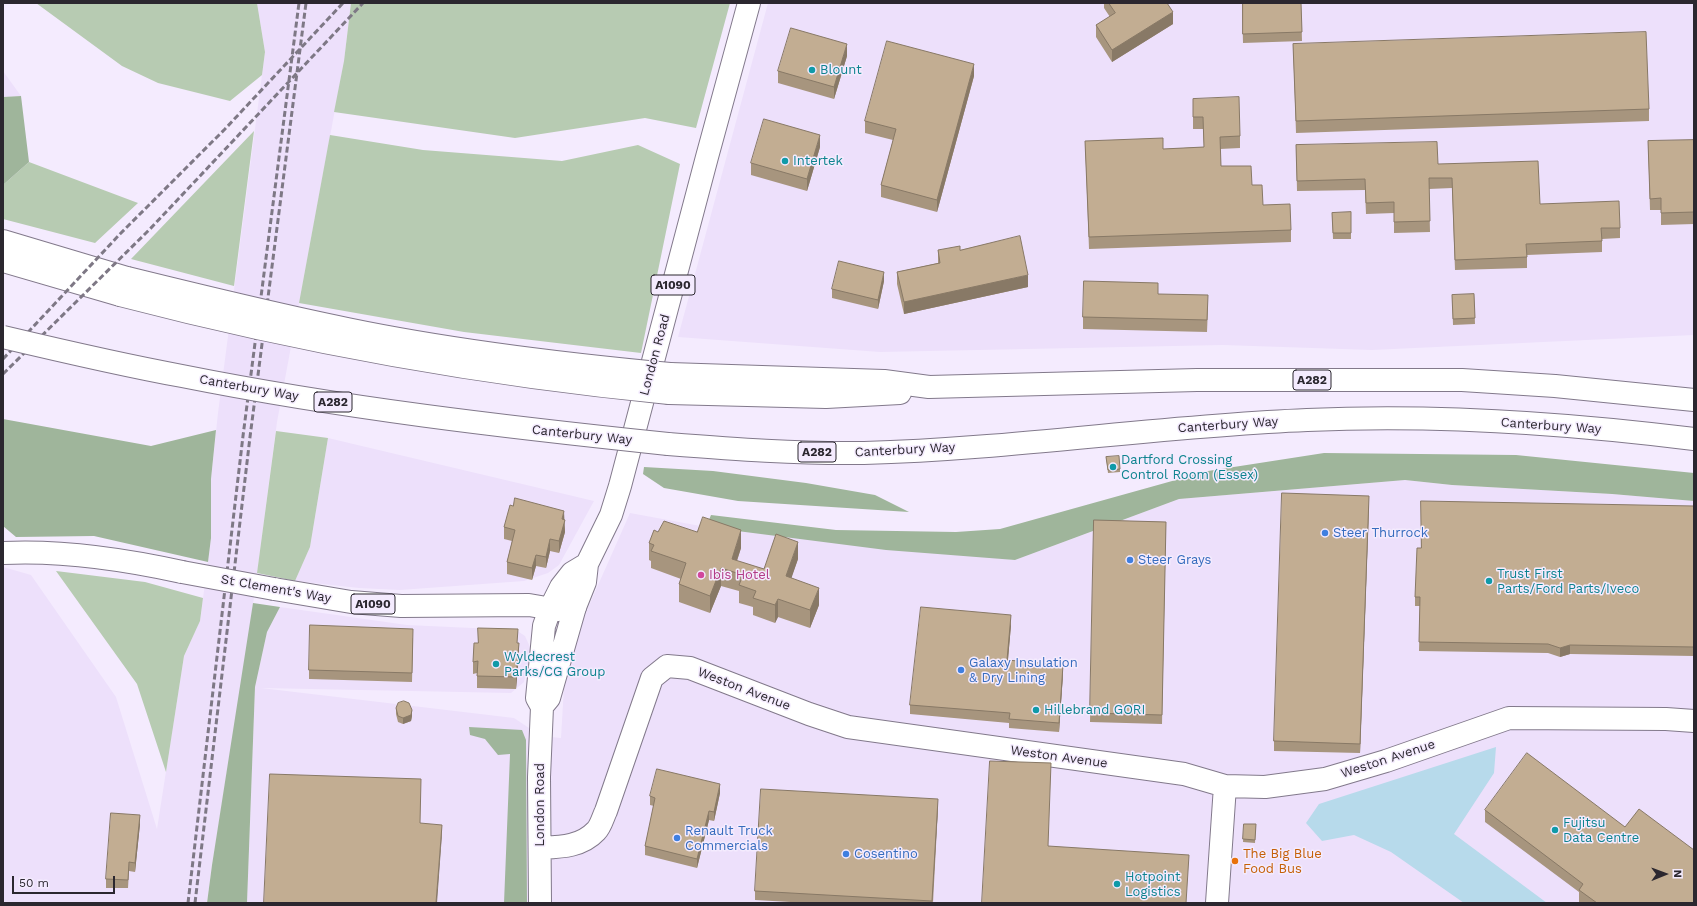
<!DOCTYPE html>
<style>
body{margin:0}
#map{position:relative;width:1697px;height:906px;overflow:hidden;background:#f4ebfe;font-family:"Work Sans",sans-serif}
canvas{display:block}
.frame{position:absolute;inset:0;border:4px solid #2b272f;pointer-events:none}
.north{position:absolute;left:1645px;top:854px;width:40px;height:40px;-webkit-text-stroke:3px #f4ebfe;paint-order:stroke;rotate:89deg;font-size:11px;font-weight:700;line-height:16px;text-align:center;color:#2b272f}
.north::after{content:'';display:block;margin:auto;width:14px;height:18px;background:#2b272f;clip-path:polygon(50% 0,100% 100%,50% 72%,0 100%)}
.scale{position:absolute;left:12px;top:876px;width:103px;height:18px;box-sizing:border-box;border:2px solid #2b272f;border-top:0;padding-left:5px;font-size:12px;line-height:14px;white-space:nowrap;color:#2b272f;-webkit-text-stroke:3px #f4ebfe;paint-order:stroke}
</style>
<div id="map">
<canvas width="1697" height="906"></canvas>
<div class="frame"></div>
<div class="north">N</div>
<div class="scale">50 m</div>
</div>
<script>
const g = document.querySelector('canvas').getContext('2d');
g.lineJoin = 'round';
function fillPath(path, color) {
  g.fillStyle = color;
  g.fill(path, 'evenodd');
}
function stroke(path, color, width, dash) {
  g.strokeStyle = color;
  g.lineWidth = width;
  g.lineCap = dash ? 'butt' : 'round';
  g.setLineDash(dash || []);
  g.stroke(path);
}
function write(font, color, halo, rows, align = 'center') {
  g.font = font + ' "Work Sans",sans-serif';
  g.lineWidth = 3;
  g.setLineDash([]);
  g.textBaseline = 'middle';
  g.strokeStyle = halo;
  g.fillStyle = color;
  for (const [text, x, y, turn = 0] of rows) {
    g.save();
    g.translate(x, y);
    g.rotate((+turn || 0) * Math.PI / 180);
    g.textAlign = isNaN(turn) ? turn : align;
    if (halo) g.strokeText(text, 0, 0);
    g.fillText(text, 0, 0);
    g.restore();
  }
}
fillPath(new Path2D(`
 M257,3H351L344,61L277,422L248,642L212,865L207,903H3V567L31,575L116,697L157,829L184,656L200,621L211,538V479L218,413L265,52Z
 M768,3H1694V335L1372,350L1223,345L880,352L678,337Z
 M3,71L21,96L3,97Z
 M328,438L594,501L559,565L548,573L524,581L400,590L359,588L295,581L310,547Z
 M1405,480L1452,485L1612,494L1694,501V903H247L255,687L267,632L280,607L407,625L516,630L525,636L530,647L529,660L524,682L511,693L261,688L514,718L541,736L561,738L564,687L583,619L630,513L706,527L1015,560L1179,499Z`), '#ede0fb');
fillPath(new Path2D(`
 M36,3H257L265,52L262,75L230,101L158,83L122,66Z
 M351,3H730L696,128L645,118L515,138L334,112L344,61Z
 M254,131L234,286L131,259Z
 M330,135L423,150L562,161L638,145L680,164L641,353L464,332L299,303Z
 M29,162L138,203L95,243L3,219V185Z
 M276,431L328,438L310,547L295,581L257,573Z
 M56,571L145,582L203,598L200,621L184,656L166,772L137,684Z`), '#b7cbb2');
fillPath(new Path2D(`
 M21,96L29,162L3,185V97Z
 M3,419L151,446L216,430L211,479V538L208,562L94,536L16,537L3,526Z
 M1324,453L1516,455L1694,473V501L1612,494L1452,485L1405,480L1179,499L1015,560L886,550L706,527L711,515L836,530L956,532L1000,529L1208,471Z
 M644,467L713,471L806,483L875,495L909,512L738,501L664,488L643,474Z
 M253,603L280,607L267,632L255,687L247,903H207L212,865Z
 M469,727L522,730L526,740L527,903H504L510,754L498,755L485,739L470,735Z`), '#9fb59b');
fillPath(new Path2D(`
 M1496,747L1494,773L1454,834L1547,903H1464L1391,852L1354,835L1322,841L1306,823L1319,804Z`), '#b7daeb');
const secondary = new Path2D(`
 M544,704L549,698L575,607
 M540,848C560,847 581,847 596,831C601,826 603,817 606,811L652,678L667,666L690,668L809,714L848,727L1184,774L1225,786L1265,787L1325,779L1386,761L1509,718L1666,719L1694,721
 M540,903L539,777L542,707L537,698L544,626L550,609
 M1217,903L1225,786`);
const primary = new Path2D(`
 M3,553C63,550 123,559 182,572
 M274,589L351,602L401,606L529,605L558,610L575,607L585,582L587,564L611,515L620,486L707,157L749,3
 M550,609L561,587L572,573L587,564`);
const highway = new Path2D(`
 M3,241L127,278
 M3,261L120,295
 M670,374L884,381L929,387L1197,380H1462L1555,386L1694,400
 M669,393L826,397L900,393
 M668,444C733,449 798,454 864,453C1012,449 1159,426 1307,420C1436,414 1566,423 1694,439`);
stroke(secondary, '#82798b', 24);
stroke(primary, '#82798b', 24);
stroke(highway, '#82798b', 24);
stroke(secondary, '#fff', 22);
stroke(primary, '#fff', 22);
stroke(highway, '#fff', 22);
stroke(new Path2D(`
 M3,359L120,234L225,129L343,3
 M3,374L150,229L363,3
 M188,903L243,436L299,3
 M195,903L250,437L306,3`), '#7e7885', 3, [6, 3]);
const primaryBridge = new Path2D(`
 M182,572L274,589`);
const highwayBridge = new Path2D(`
 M127,278C200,296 273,314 347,329C453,351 562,364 670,374
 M120,295C300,342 483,375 669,393
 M3,337C62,351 122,365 182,376C342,408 505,427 668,444`);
stroke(primaryBridge, '#82798b', 24, []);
stroke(highwayBridge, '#82798b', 24, []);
stroke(primaryBridge, '#fff', 22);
stroke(highwayBridge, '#fff', 22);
fillPath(new Path2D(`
 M1104,3H1167L1173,24L1112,62L1096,37V25L1110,17L1104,8Z
 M1242,3H1301L1302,41L1243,43Z
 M1293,44L1649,109V121L1296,133Z
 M847,56L834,99L778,83V71Z
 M974,76L937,212L881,197V185L893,140L865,133V121Z
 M1193,99L1240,136V148L1220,149L1221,166L1252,185L1263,205L1291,230V242L1089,249L1085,141L1163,149L1204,147L1203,129H1193Z
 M1694,140V224L1661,225V210H1650L1648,141Z
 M1296,145L1438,164L1540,204L1620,228V238L1602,239V252L1527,255V268L1455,270L1452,188L1429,189L1430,232L1394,233V213L1366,214L1365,190L1297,191Z
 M820,147L807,191L751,175V163Z
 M1351,212V239H1333L1332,213Z
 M938,250H960L1028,287L904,314L897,284V272L938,263Z
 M884,281L878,309L832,298V289Z
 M1158,294L1208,307L1207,332L1083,329V317Z
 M1474,294L1475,324L1453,325L1452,295Z
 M1106,457L1120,469V472L1108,473Z
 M1369,505L1360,753L1274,751V741Z
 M1694,506V656L1570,654L1560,657L1548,653L1419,651L1420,606H1415V597L1421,548Z
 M564,520L565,532L559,553L550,551L546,568L536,566L532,580L507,574V562L512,541L504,539V527Z
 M1094,520L1166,522L1162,724L1090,722Z
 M658,532L741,548L737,561L764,569L798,559L791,578L819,605L810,628L778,617L775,623L753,615V607L739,603V591L721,586L710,613L679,602V584L681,579L651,568V561L649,560V543Z
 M1011,625L1008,660L1063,674L1059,732L1009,728V723L910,714V705Z
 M413,638L412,682L309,679V670Z
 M518,643L519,655L516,689L477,688V673L473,674V662Z
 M396,708L412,716L411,721L403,724L398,722L396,714Z
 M720,793L714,821L709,820L697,868L645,855V846L654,806L650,805V796Z
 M938,808L933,903H808L755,900V891Z
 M1485,810L1625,827L1694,903H1581L1579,902V892L1485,822Z
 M140,824L135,872L129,871L128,888H106V879Z
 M1244,824H1256L1255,843L1243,842Z`), '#a7957e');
fillPath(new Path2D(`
 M1173,12V24L1112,62V50Z
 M847,44V56L834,99V87Z
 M974,64V76L937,212V200Z
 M820,135V147L807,191V179Z
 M884,272V281L878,309V300Z
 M1028,275V287L904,314V302Z
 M1369,496V505L1360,753V744Z
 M564,511L565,532L559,553V541L562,519Z
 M741,530V548L733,572L732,559Z
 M550,539V551L546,568V557Z
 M798,542V559L786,594V576Z
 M536,555V566L532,580V568Z
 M721,568V586L710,613V596Z
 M819,588V605L810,628V610Z
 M778,599V617L775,623V605Z
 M1011,615V625L1007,670V660Z
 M519,643V655L516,689V677Z
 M1570,645V654L1560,657V648Z
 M1063,665V674L1059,732V723Z
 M412,710V716L411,721L403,724V718Z
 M720,784V793L714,821V812Z
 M938,799V808L932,903Z
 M709,811V820L697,868V859Z
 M140,815V824L135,872V863Z
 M442,825V834L437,903H436Z`), '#887966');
const building = new Path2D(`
 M1109,3H1167L1173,12L1112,50L1096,25L1115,13Z
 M1243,3H1301L1302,32L1243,34Z
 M791,28L847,44L834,87L778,71Z
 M1646,32L1649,109L1296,121L1293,44Z
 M887,41L974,64L937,200L881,185L896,129L865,121Z
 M1239,97L1240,136L1220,137L1221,166H1251L1252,185H1262L1263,205L1290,204L1291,230L1089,237L1085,141L1163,138V149L1204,147L1203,117H1193V99Z
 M764,119L820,135L807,179L751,163Z
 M1694,140V212L1661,213V198L1650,199L1648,141Z
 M1437,142L1438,164L1538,161L1540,204L1619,201L1620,228H1601L1602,241L1526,244L1527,257L1455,260L1452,178H1429L1430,221L1394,222V202L1366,203L1365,179L1297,181L1296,145Z
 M1351,212V233H1333L1332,213Z
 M1020,236L1028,275L904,302L897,272L940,263L938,250L960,246V250Z
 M839,261L884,272L878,300L832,289Z
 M1084,281L1158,283V294L1208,295L1207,320L1083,317Z
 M1474,294L1475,318L1453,319L1452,295Z
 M1119,456L1120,469L1108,470L1106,457Z
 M1282,493L1369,496L1360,744L1274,741Z
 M515,498L564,511L562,519L565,520L559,541L550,539L546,557L536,555L532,568L507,562L515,530L504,527L510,505L513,506Z
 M1421,501L1694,506V647L1570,645L1560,648L1548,644L1419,642L1420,597H1415L1417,548H1421Z
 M703,517L741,530L732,559L764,569L776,534L798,542L786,576L819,588L810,610L778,599L775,605L753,598L756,591L739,585L743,575L721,568L710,596L679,584L686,563L651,551L654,545L649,543L654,530L658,532L664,521L697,532Z
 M1094,520L1166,522L1162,715L1090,713Z
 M921,607L1011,615L1007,660L1063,665L1059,723L1009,719L1010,713L910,705Z
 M310,625L413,629L412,673L309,670Z
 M478,628L518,629L517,643H519L516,677L477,676L478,661L473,662L474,643H478Z
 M404,701L409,703L412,710L411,715L403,718L398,716L396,708L398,703Z
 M1527,753L1625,827L1639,809L1694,850V903H1597L1579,890L1583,884L1485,810Z
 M990,761L1051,763L1048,846L1189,855L1186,903H982Z
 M657,769L720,784L714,812L709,811L697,859L645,846L655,798L650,796Z
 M270,774L421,779L420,823L442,825L436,903H264Z
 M761,789L938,799L932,901L755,891Z
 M111,813L140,815L135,863L129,862L128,880L106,879Z
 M1244,824H1256L1255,840L1243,839Z`);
fillPath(building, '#c2ad92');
stroke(building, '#887966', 1);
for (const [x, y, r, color] of [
 [812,70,4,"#0f9aa8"],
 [785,161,4,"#0f9aa8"],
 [1113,467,4,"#0f9aa8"],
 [1325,533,4,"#3f7fe0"],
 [1130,560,4,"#3f7fe0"],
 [701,575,4,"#d1479c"],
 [1489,581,4,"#0f9aa8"],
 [496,664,4,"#0f9aa8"],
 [961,670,4,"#3f7fe0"],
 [1036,710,4,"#0f9aa8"],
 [1555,830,4,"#0f9aa8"],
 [677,838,4,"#3f7fe0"],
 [846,854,4,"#3f7fe0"],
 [1235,861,4,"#e8710a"],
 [1117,884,4,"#0f9aa8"]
]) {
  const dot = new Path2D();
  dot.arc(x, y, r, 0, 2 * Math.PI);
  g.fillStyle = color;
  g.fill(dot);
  stroke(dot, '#f4ebfe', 1.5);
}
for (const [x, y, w] of [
 [673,285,44],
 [1312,380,38],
 [333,402,38],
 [817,452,38],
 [373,604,44]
]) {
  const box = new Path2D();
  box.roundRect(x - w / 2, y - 10, w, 20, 3);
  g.fillStyle = '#f4ebfe';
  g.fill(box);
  stroke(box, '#2b272f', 1);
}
write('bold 12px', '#2b272f', null, [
 ["A1090",673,285],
 ["A282",1312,380],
 ["A282",333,402],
 ["A282",817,452],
 ["A1090",373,604]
]);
write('13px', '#0d838f', '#f4ebfe', [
 ["Blount",820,70],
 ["Intertek",793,161],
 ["Dartford Crossing",1121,460],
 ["Control Room (Essex)",1121,475],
 ["Trust First",1497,574],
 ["Parts/Ford Parts/Iveco",1497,589],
 ["Wyldecrest",504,657],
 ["Parks/CG Group",504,672],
 ["Hillebrand GORI",1044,710],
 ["Fujitsu",1563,823],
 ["Data Centre",1563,838],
 ["Hotpoint",1125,877],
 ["Logistics",1125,892]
], 'left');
write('13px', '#2b272f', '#f4ebfe', [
 ["London Road",655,355,-75],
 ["Canterbury Way",249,388,10],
 ["Canterbury Way",1228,425,-4],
 ["Canterbury Way",1551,426,4],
 ["Canterbury Way",582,435,6],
 ["Canterbury Way",905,450,-3],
 ["St Clement's Way",276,589,10],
 ["Weston Avenue",744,689,21],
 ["Weston Avenue",1059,757,8],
 ["Weston Avenue",1388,759,-18],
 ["London Road",540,805,-90]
]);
write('13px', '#366cbe', '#f4ebfe', [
 ["Steer Thurrock",1333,533],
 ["Steer Grays",1138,560],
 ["Galaxy Insulation",969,663],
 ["& Dry Lining",969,678],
 ["Renault Truck",685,831],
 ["Commercials",685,846],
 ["Cosentino",854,854]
], 'left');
write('13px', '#b23c85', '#f4ebfe', [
 ["Ibis Hotel",709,575]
], 'left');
write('13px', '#c56008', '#f4ebfe', [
 ["The Big Blue",1243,854],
 ["Food Bus",1243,869]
], 'left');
</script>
